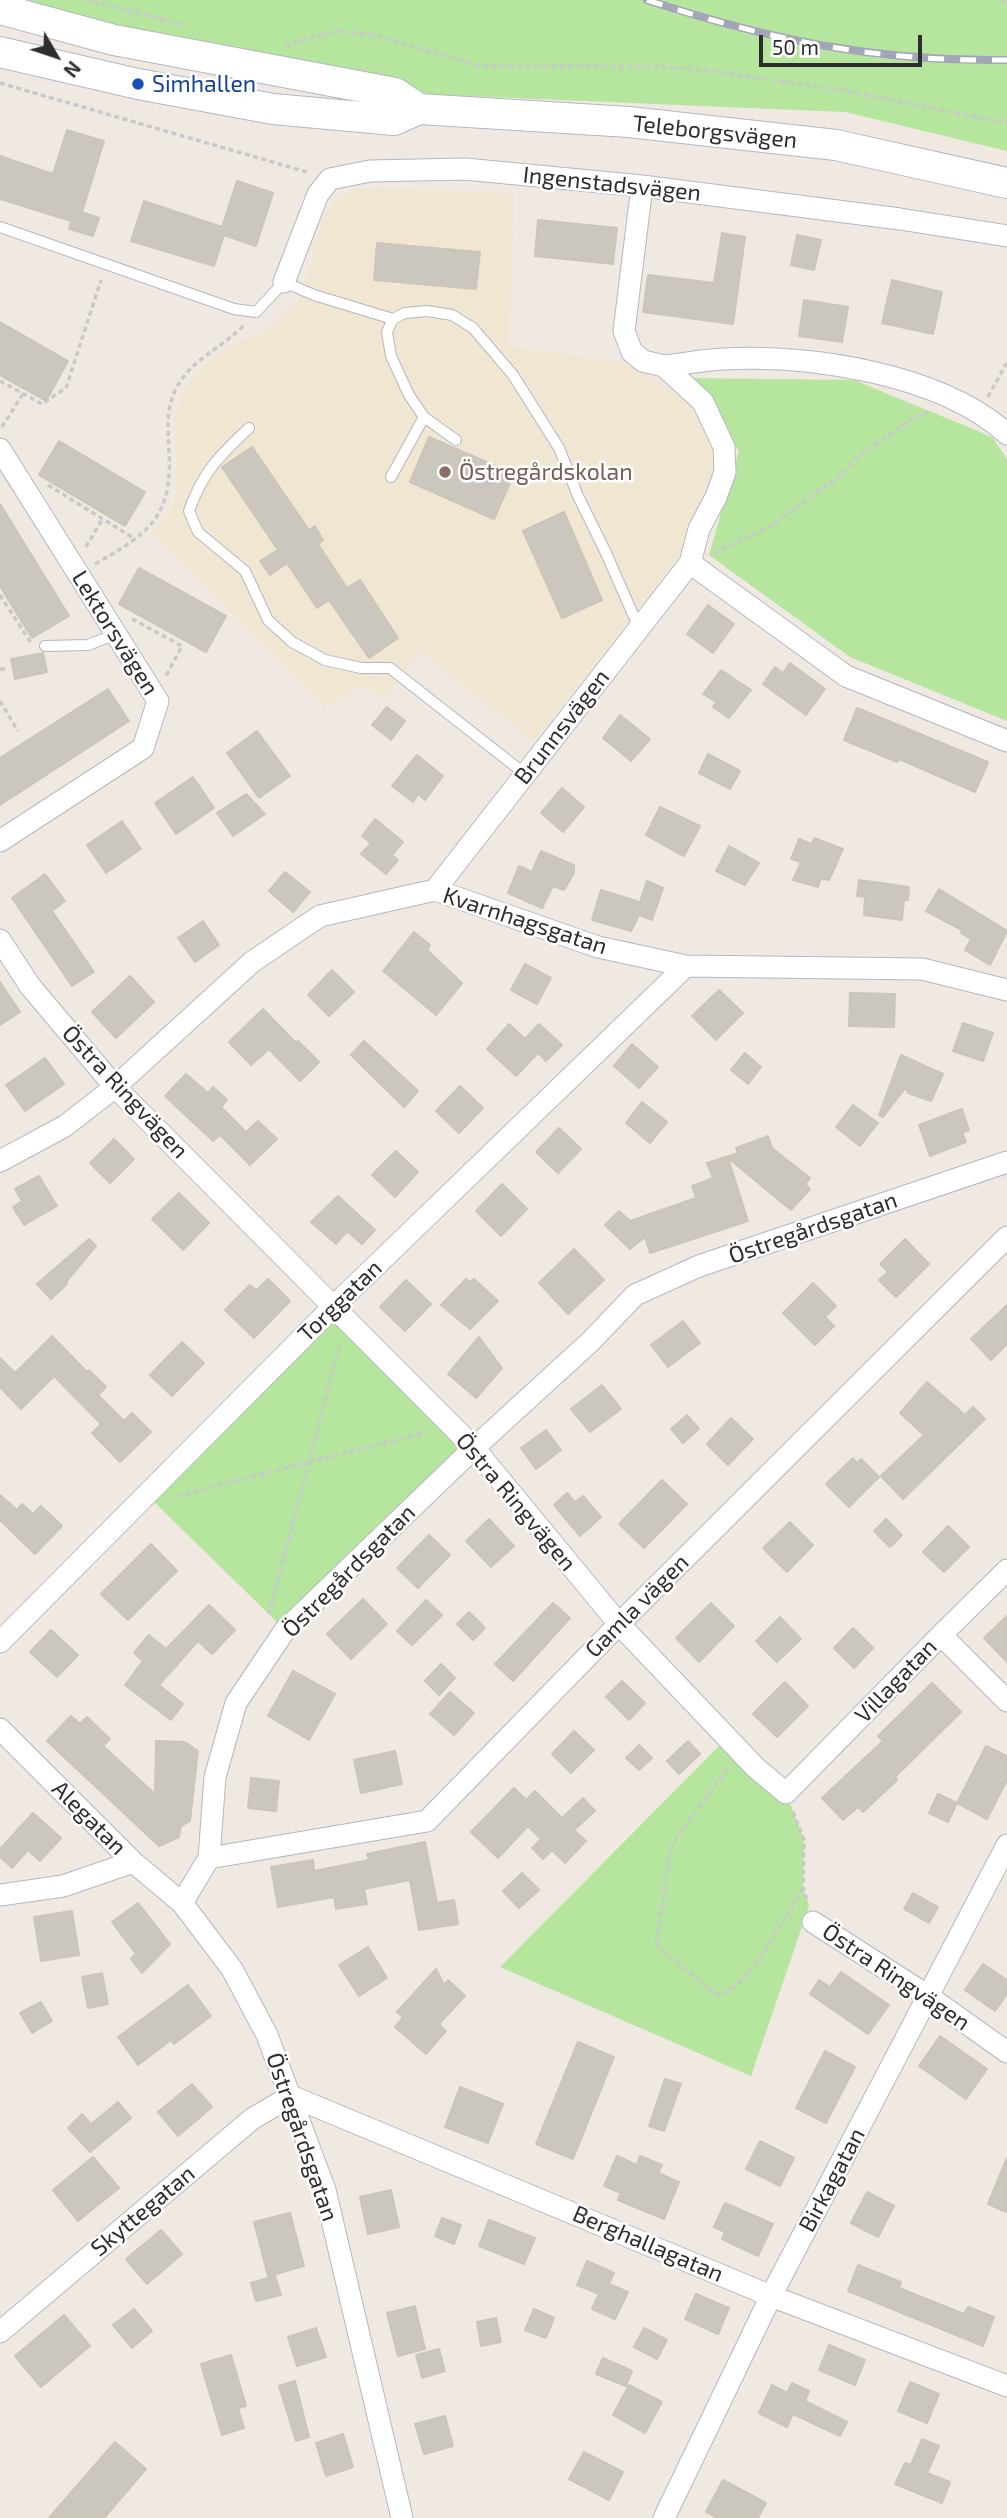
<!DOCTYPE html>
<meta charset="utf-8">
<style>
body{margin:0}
#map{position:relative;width:1007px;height:2518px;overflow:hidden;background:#efe9e1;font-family:"Exo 2",sans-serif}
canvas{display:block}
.north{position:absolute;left:21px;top:21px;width:70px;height:70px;-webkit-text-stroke:5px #fff;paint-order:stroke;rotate:129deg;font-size:19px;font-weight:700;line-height:28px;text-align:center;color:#2e2e2e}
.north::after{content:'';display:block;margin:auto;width:24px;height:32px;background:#2e2e2e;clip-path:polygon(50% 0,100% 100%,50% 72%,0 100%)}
.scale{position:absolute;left:759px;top:35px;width:163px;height:32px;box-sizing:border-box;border:4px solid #2e2e2e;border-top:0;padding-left:9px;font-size:21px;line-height:24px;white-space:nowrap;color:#2e2e2e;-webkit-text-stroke:5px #fff;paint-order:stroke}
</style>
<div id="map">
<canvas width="1007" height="2518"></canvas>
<div class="north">N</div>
<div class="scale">50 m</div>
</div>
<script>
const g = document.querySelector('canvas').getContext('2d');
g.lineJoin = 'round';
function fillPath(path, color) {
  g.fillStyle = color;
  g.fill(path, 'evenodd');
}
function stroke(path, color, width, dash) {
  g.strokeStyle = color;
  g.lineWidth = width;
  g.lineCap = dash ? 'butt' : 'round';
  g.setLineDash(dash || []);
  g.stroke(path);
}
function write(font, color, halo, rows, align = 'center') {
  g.font = font + ' "Exo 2",sans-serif';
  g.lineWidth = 5;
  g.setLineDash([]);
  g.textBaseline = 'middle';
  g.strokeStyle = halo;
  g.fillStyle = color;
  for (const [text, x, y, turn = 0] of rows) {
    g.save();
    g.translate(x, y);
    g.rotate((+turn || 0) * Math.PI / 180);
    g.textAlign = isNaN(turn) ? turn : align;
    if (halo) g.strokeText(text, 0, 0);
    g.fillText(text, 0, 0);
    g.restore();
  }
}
fillPath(new Path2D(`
 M381,188L514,194L509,347L629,363L693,406L712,447L714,484L682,552L534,741L420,651L386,697L362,686L324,707L151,533L162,522L173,504L178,486L174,416L183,391L201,368L214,357L239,341L267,331L293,306L302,294L323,218L336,200L355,189Z`), '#f0e6d1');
fillPath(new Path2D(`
 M0,0H1007V151L845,112L395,93Z
 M686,378L854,380L992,437L1007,459V721L850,657L709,555L739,451Z
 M334,1306L474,1448L285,1630L146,1494Z
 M727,1738L786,1793L804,1840L803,1888L809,1906L751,2076L500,1967Z`), '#b6e59e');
const building = new Path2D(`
 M67,130L104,141L82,212L99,218L93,236L69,229L71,221L0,199V156L53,174Z
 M237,181L273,193L256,246L224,235L214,266L131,241L144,201L222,227Z
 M538,220L617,228L613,264L535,256Z
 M722,233L745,237L733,324L643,312L648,275L714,283Z
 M797,235L821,240L814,270L791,265Z
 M377,243L480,252L476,289L374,280Z
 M892,280L942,292L933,334L882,323Z
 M804,300L848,307L842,342L799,336Z
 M0,322L68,361L46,401L0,375Z
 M429,437L514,474L494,519L410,482Z
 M59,441L145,492L125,526L39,475Z
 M252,447L309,530L315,526L323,540L318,544L347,588L360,580L398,638L369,658L329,600L317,608L287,563L270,575L260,561L278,550L222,467Z
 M0,504L69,616L32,638L0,586Z
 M564,512L602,600L562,618L523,531Z
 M139,568L226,616L206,652L119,604Z
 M708,605L734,624L713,653L687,634Z
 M43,653L47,672L15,679L11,659Z
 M790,663L825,689L806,715L763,684L775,667L783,673Z
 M721,670L751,690L729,718L713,707L716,702L703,694Z
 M108,689L129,721L0,805V758Z
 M387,707L405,721L391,740L372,725Z
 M857,708L988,762L975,792L899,759L897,762L844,740Z
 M620,715L650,739L631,761L603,738Z
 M257,731L290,776L259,798L227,753Z
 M708,754L740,771L730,789L699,773Z
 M417,755L443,776L425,800L418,794L413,802L392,786Z
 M193,777L214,808L176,834L155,803Z
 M562,788L584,807L563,832L541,813Z
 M246,794L265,814L233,836L217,813Z
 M660,807L700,826L684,856L646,835Z
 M375,819L403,842L392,855L398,860L386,874L361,854L371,843L362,836Z
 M122,821L141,849L106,873L87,845Z
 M814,838L843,849L829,880L821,879L818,887L793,880L801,862L791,859L799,839L812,844Z
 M729,846L759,863L745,885L716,871Z
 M541,851L574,865V873L564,890L553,886L542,908L508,893L519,866L532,872Z
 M285,872L310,892L293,912L269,891Z
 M45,874L65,901L52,911L94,972L72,986L12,898Z
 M859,880L909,887L908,900H904L902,920L864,915L865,897L857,896Z
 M647,881L663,888L652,920L639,915L631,931L592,920L601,890L640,902Z
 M939,889L1007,931L990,965L965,950L971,939L961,933L962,930L926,911Z
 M203,921L219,945L195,962L178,938Z
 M414,932L430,945L427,950L462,983L436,1015L383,971Z
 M525,964L551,978L537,1004L511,990Z
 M332,970L354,992L329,1016L308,995Z
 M130,976L154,1002L116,1038L92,1012Z
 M0,982L20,1012L0,1025Z
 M719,990L743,1013L716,1040L692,1016Z
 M850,993L895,994L894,1027L849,1026Z
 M263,1009L296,1043L298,1041L319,1062L300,1081L269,1049L251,1065L229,1042Z
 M963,1023L993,1033L983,1061L953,1051Z
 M509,1024L525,1039L539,1024L562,1045L546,1061L538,1053L516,1076L487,1049Z
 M364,1041L418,1091L404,1107L351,1055Z
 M632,1044L658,1067L639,1088L614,1066Z
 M745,1053L761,1067L748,1084L731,1070Z
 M901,1055L943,1074L931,1101L908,1093L906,1087L883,1117L879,1115Z
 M45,1058L64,1084L25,1111L6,1085Z
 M186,1074L208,1093L213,1087L227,1100L221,1107L246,1132L258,1121L277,1139L250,1165L220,1135L213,1141L165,1096Z
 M460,1086L483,1108L459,1133L436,1111Z
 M642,1102L667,1122L650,1143L626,1123Z
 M853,1105L878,1123L860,1146L836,1127Z
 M962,1109L969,1130L962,1133L966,1142L930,1156L919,1125Z
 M559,1128L581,1149L558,1173L536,1152Z
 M768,1136L772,1148L810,1178L805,1184L810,1189L791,1210L728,1158L748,1221L650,1253L645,1237L630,1249L605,1225L619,1211L630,1221L696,1198L692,1186L713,1178L707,1163L738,1153L736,1148Z
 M114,1139L134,1159L110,1183L90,1163Z
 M396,1151L418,1172L395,1197L372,1175Z
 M39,1176L57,1206L24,1225L13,1207L22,1201L15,1189Z
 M502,1184L527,1209L501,1236L476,1211Z
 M179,1193L209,1223L183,1250L152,1219Z
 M338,1196L375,1230L362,1244L347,1231L336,1244L311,1222Z
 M89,1239L96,1246L66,1282L67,1284L51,1299L37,1284Z
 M905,1239L929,1264L896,1297L879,1280L888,1272L880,1264Z
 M574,1249L604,1280L568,1314L539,1283Z
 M268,1279L290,1301L254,1338L225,1310L250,1285L256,1291Z
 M466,1279L470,1282L474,1279L498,1301L470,1329L441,1305Z
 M406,1280L431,1304L405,1331L380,1307Z
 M813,1283L836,1306L825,1317L834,1326L815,1345L783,1313Z
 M1007,1305V1344L991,1360L971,1339Z
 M683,1321L700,1343L668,1367L651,1345Z
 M52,1336L87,1372L89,1370L106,1387L98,1395L124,1421L132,1413L151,1432L120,1462L92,1433L101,1424L54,1376L21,1409L0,1387V1358L15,1373Z
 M479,1337L502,1368L476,1398L448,1374Z
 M182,1342L204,1363L172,1396L150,1375Z
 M927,1382L965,1415L973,1407L985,1419L903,1499L881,1476L924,1435L900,1413Z
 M602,1385L621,1409L590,1432L571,1409Z
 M687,1415L699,1429L683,1443L671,1429Z
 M731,1418L753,1439L728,1465L707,1444Z
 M546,1430L561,1450L536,1469L521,1448Z
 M853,1458L857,1463L861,1459L879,1477L849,1507L826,1484Z
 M662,1480L687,1504L644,1548L619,1524Z
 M567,1493L575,1502L583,1496L601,1517L580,1536L554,1505Z
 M0,1495L17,1510L22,1504L33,1514L41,1506L62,1526L35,1554L0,1520Z
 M489,1519L514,1546L491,1567L466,1541Z
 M886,1519L902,1535L890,1547L874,1531Z
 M790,1522L813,1545L787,1572L763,1548Z
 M948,1526L969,1547L944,1572L923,1552Z
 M429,1535L450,1555L418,1588L397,1568Z
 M151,1544L177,1571L128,1620L101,1594Z
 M363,1599L387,1624L351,1659L327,1634Z
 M426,1600L442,1615L412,1645L397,1631Z
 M553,1603L570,1618L513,1681L495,1664Z
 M711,1603L734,1626L699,1662L676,1638Z
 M209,1605L235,1630L212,1654L198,1641L159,1685L183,1704L171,1720L125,1685L143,1661L134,1653L149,1635L166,1649Z
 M469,1612L485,1628L473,1640L457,1624Z
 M1007,1616V1662L984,1638Z
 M780,1617L801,1639L777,1662L756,1641Z
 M853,1628L873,1648L854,1668L834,1648Z
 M51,1630L78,1655L57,1677L30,1652Z
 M441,1664L455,1678L439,1695L425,1681Z
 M293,1671L335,1694L309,1740L268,1716Z
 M622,1681L645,1703L629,1720L606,1697Z
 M785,1682L808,1706L777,1737L753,1714Z
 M932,1683L961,1712L895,1777L897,1780L863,1812L858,1807L843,1820L822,1798L883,1741L878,1736Z
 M450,1692L474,1713L454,1735L430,1714Z
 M71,1716L80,1724L87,1717L110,1739L103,1746L155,1794L156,1741L185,1742L198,1751L190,1821L181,1826L179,1837L159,1846L47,1741Z
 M574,1731L594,1750L571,1773L552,1754Z
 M688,1741L700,1754L679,1774L667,1761Z
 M639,1745L652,1758L639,1770L626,1758Z
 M986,1746L1007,1756V1780L987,1819L957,1803Z
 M395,1751L402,1784L361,1793L354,1760Z
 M251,1778L279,1781L276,1811L248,1808Z
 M514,1788L526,1800L535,1791L562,1818L583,1798L595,1811L574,1830L586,1841L565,1863L552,1850L543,1859L532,1848L541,1839L528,1826L498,1858L471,1832Z
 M938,1794L957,1803L948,1822L929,1813Z
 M33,1813L61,1838L40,1861L28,1850L12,1868L0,1857V1849Z
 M425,1842L437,1903L454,1900L458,1924L419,1930L410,1880L364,1889L367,1904L336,1909L334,1897L278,1907L271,1867L313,1860L314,1871L369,1860L367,1854Z
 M522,1873L539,1890L519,1908L503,1891Z
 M913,1893L938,1907L929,1923L904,1909Z
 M138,1903L170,1944L142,1973L131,1959L136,1954L112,1922Z
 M72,1911L79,1955L41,1961L34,1917Z
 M368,1947L387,1978L359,1996L339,1965Z
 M983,1964L1007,1980V1994L995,2011L965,1990Z
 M436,1969L444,1985L448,1980L465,1996L439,2024L446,2031L426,2054L395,2027L403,2017L397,2012Z
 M841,1972L889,2005L868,2034L810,1994L819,1980L830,1987Z
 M102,1973L108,2004L88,2008L82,1977Z
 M188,1985L211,2016L174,2044L171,2040L138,2065L118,2037Z
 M41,2002L52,2021L32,2033L20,2013Z
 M940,2036L987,2069L966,2099L919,2066Z
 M578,2042L614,2057L573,2159L536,2144Z
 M825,2051L855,2067L826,2123L796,2108Z
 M665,2079L681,2084L664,2131L649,2126Z
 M192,2084L212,2107L178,2136L158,2112Z
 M460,2087L503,2104L488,2143L445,2127Z
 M118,2102L131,2118L90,2152L68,2128L82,2114L91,2124Z
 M760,2141L794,2158L780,2186L746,2169Z
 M617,2156L637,2165L640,2156L662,2165L658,2173L679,2182L664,2219L618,2200L621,2193L604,2186Z
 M93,2157L119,2188L78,2221L53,2190Z
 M1007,2158V2212L988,2204Z
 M391,2190L399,2227L368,2234L360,2197Z
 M867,2192L894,2206L878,2237L851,2223Z
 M725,2203L773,2224L758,2256L722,2239L725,2232L714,2227Z
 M290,2213L304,2266L268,2276L254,2222Z
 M442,2218L461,2225L454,2244L435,2236Z
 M489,2220L535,2238L524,2264L479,2246Z
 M161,2230L182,2254L147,2284L126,2259Z
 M587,2261L614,2273L609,2284L628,2292L615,2319L592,2309L599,2294L577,2285Z
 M858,2265L901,2282L899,2288L964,2314L968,2307L994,2317L983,2346L848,2291Z
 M275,2276L281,2295L256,2301L251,2283Z
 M696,2294L729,2308L718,2334L685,2319Z
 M415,2306L425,2349L398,2356L387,2313Z
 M134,2309L152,2331L132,2348L113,2325Z
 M534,2309L554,2318L546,2338L525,2330Z
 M64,2315L90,2346L41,2387L15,2356Z
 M496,2318L501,2342L481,2346L477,2322Z
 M316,2328L326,2357L297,2366L288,2337Z
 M644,2328L667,2340L657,2359L634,2347Z
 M829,2345L865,2360L855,2385L819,2370Z
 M439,2349L445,2371L422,2378L416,2355Z
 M231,2355L246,2406L238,2408L244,2428L222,2435L201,2364Z
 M603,2358L632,2371L626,2386L596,2374Z
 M295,2381L309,2437L296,2441L279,2386Z
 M910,2382L939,2394L927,2423L898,2411Z
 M792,2383L809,2391L805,2401L847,2422L840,2436L793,2414L787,2427L759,2413L772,2385L787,2393Z
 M629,2385L662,2402L645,2433L613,2415Z
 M445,2416L453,2446L424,2454L415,2424Z
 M343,2434L353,2467L326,2476L316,2443Z
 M922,2439L939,2446L927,2473L950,2482L942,2503L895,2484L905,2463L911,2465Z
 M115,2442L146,2469L104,2518H49Z
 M584,2452L623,2472L609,2500L569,2479Z
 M723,2480L766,2503L758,2518H718L706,2512Z`);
fillPath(building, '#cbc7bf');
stroke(building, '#cbc5ba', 2);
const lane = new Path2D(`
 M0,227L234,309L256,312L284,282L314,295L393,319L405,313L427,311L452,315L473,328L513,375L559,448L578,496L606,553L639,628
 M393,319L387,332L391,356L409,395L424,417L456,440
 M249,428C220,455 202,473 189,511L198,532L245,571L268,620L292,642L325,660L361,668H390L525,774
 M391,477L424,417
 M45,646L88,645L116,634`);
const street = new Path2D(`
 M642,186L624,331L632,352L643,361L664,366L703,402L724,447L725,472L716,497L699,529L690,563L846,676L1007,741
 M284,282L318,194L330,179L370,171L465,169L642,186L900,219L1007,236
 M664,366C683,364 703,360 723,359C810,354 941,374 1007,434
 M0,449L158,701L143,748L0,841
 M435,890L690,563
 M0,940L30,986L115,1087L474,1448L619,1624L756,1768L786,1793L941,1635L1007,1570
 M0,1161L65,1126L115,1087L252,962L320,916L435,890L598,947L686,966L922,969L1007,990
 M941,1635L1007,1701
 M0,1642L334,1306L686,966
 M0,1729L133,1862L182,1903
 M209,1858L427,1821L619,1624L1007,1237
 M0,1895L63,1886L133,1862
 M813,1922L928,1996L1007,2052
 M291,2096L771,2296L1007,2386
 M0,2332L252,2119L291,2096
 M402,2518L325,2190L267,2035L232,1969L182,1903L209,1858L215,1777L236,1703L285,1630L474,1448L591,1341L635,1295L699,1266L1007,1162
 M664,2518L771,2296L1007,1845`);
const secondary = new Path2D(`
 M0,9L114,40L395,93L419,109
 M0,52L138,84L273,109L394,120L419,109L629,122L836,145L1007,183`);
stroke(lane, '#b4b7c1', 12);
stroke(street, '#b4b7c1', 23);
stroke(secondary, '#b4b7c1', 32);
stroke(new Path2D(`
 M86,0L181,24
 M1001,0L1007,3
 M286,46L305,39L339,31L373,35L481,66L663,67L711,71L841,90L1007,123
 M0,83L307,172
 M0,381L42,404L66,388L101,280
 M988,397L1007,362
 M2,427L23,394
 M48,485L135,539
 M86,547L103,518
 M714,553L774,525L814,493L837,479L855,459L913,418L928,412
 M95,564C148,534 173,517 169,452C168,431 166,413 174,393C188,360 220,350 243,326
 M0,595L31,643
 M132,619L182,646L166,676
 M0,669H8
 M0,701L18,731
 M177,1496L427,1432
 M269,1614L340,1344
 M727,1769L677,1837L670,1852L656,1945L716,1994C719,1994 723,1994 726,1992C751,1982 788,1912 803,1888
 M793,1812L804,1840L803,1888L808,1903`), '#c9c9c9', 3.5, [5, 3.5]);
stroke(lane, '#fff', 10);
stroke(street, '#fff', 21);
stroke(secondary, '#fff', 30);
const rail = new Path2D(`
 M647,0C769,40 878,62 1007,60`);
stroke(rail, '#a3a6b8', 8);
stroke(rail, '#fff', 5, [16]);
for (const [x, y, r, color] of [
 [138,84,7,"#1a4fb4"],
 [445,472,7,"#8d6e63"]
]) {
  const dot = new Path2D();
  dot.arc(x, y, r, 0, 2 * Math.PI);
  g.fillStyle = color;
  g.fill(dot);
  stroke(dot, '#fff', 2.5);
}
write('23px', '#164399', '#fff', [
 ["Simhallen",152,84]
], 'left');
write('23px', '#2e2e2e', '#fff', [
 ["Teleborgsvägen",715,132,6],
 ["Ingenstadsvägen",612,184,6],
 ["Lektorsvägen",115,633,58],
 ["Brunnsvägen",562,727,-52],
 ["Kvarnhagsgatan",525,921,18],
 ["Östra Ringvägen",125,1092,47],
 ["Östregårdsgatan",813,1228,-19],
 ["Torggatan",340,1301,-44],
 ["Östra Ringvägen",516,1502,50],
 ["Östregårdsgatan",349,1571,-45],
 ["Gamla vägen",637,1606,-45],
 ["Villagatan",896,1681,-46],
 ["Alegatan",89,1818,45],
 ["Östra Ringvägen",896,1977,34],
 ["Östregårdsgatan",302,2137,71],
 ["Birkagatan",832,2180,-62],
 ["Skyttegatan",143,2211,-40],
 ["Berghallagatan",648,2244,23]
]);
write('23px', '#785e54', '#fff', [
 ["Östregårdskolan",459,472]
], 'left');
</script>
